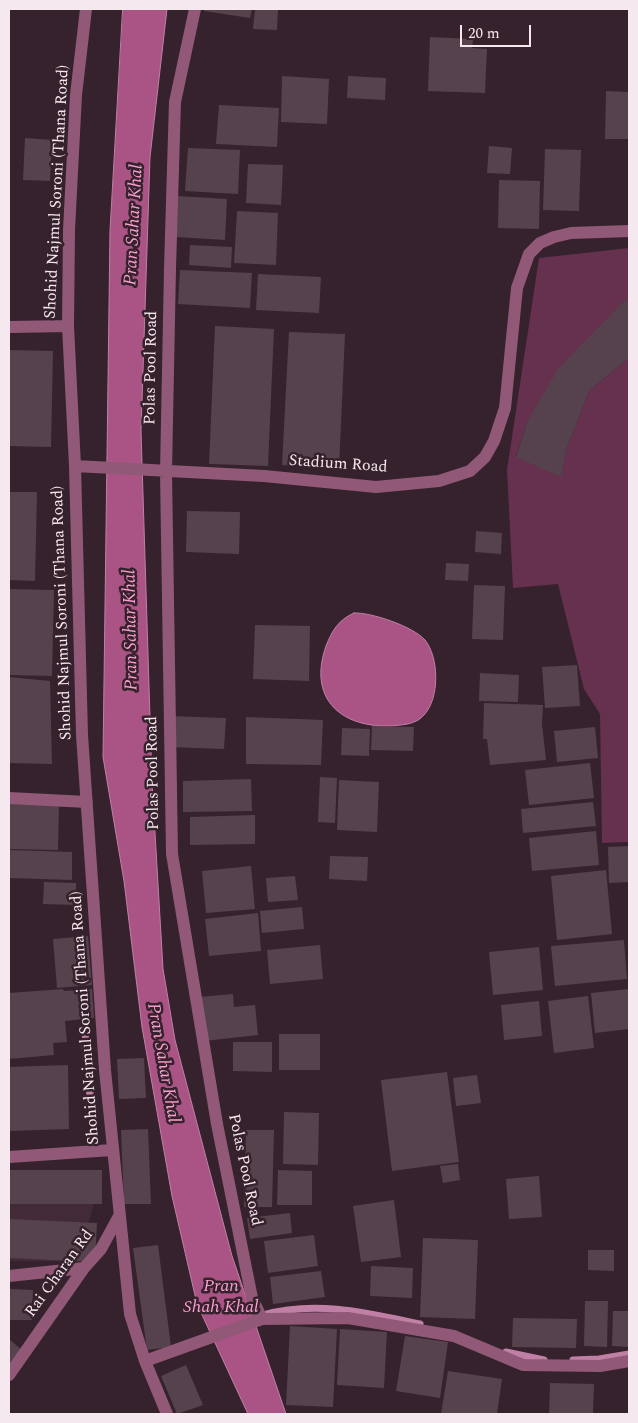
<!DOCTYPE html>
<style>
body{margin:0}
#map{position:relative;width:638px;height:1423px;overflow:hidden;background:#35222c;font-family:Spectral,serif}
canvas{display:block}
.frame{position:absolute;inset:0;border:10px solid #f5e8ee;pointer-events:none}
.scale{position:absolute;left:460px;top:25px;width:71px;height:22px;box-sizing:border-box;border:2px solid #f5e8ee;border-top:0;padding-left:6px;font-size:15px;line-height:18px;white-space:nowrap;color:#f5e8ee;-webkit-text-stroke:4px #35222c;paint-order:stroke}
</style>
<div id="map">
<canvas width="638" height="1423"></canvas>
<div class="frame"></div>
<div class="scale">20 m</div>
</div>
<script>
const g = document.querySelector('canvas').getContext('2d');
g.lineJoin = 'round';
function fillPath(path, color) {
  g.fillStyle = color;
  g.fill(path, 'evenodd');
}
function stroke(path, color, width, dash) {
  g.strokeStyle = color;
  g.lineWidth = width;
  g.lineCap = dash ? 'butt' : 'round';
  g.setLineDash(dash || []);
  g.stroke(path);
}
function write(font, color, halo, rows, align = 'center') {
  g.font = font + ' Spectral,serif';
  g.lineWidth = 5;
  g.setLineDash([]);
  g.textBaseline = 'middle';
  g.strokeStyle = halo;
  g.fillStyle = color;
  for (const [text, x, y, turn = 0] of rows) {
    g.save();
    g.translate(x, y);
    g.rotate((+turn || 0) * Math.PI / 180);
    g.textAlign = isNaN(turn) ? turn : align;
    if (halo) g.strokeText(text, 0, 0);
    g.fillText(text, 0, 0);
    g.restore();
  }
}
fillPath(new Path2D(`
 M102,1170L79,1261H9V1187Z`), '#432a37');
fillPath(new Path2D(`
 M629,248V299L625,300L527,422L516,456L561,476L567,448L589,391L629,358V842L602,843L600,714L584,689L558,584L513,588L507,470L539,258Z`), '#66304f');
const water = new Path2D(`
 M123,9H167L150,157L141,431L152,782L163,969L175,1040L232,1256L286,1414H248L197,1304L172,1196L142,1027L124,881L103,757L110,231Z
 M354,613C371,612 414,627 425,640C439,657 440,698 424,715C416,725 401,725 389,726C339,727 308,697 326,646C332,631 338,620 354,613Z`);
fillPath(water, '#aa5486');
stroke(water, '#c080a5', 1);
stroke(new Path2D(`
 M85,1032L94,1135L85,1046
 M263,1315C316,1300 368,1313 420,1324
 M506,1352L544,1360
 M573,1360L599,1359L629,1354`), '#c080a5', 7);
fillPath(new Path2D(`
 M204,9H252L250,18L204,11Z
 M255,9H278L277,30L253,29Z
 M430,37L473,39L472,48L487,49L485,93L428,91Z
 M282,76L329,79L327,124L281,122Z
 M348,76L386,78L385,100L347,98Z
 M606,91L629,92V139H605Z
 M219,105L279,108L277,147L216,144Z
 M25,138L52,140L50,181L23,180Z
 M489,146L512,148L510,174L487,173Z
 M188,148L240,150L238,194L185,191Z
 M545,149L581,150L579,211L543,210Z
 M248,164L283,165L281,205L246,203Z
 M499,180L540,181L539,229L498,228Z
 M177,196L227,199L225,240L176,237Z
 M237,211L278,213L276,265L234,263Z
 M190,245L232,247L231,268L189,265Z
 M180,270L252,273L250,308L178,304Z
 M258,274L321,277L319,313L256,310Z
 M629,299V358L589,391L567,448L561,477L516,457L527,422L558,369L625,300Z
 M215,326L274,329L268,466L209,464Z
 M289,332L345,334L339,468L282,465Z
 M9,350L53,351L51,447L9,446Z
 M9,492H37L35,581L9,580Z
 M187,511L240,512L239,554L186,552Z
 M476,531L502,533L501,554L475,552Z
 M446,563L469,564L468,581L445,580Z
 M474,585L505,586L503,640L472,639Z
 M9,589L54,590L52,676L9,675Z
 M255,625L310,626L309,681L253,679Z
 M577,665L580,706L545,708L542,667Z
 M480,673L519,675L518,702L479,701Z
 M9,677L50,681L52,764L9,763Z
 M484,703L543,705L542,724L546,760L490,765L487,739H483Z
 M169,716L226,718L224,749L168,747Z
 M246,717L323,720L321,765L246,764Z
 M372,726L414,727L413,751L371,750Z
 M595,727L598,758L557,762L554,731Z
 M342,728L370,729L369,756L341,755Z
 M590,763L594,798L529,805L525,770Z
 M320,777L337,778L335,823L318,822Z
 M251,779L252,811L183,812V781Z
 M339,780L379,782L377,832L337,830Z
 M593,802L596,826L523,833L521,809Z
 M9,803L59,804L58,850L9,849Z
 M255,815V844L190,845V817Z
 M596,831L599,865L532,871L529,838Z
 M629,846V882L609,883L608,847Z
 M9,850L72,852V880L9,878Z
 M330,856L368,857L367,881L329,879Z
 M251,866L255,909L206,913L202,871Z
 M606,870L612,934L557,940L551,876Z
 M295,876L298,900L268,902L266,878Z
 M44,882L76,883V905L43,904Z
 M302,907L304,929L262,933L260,911Z
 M258,913L261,951L209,956L205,919Z
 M88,936L92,985L57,988L53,939Z
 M624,940L627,979L555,986L551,946Z
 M320,945L323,979L270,984L267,950Z
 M539,947L543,990L493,995L489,952Z
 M63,989L64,991L92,989L94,1018L65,1021L67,1042L53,1043L54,1055L9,1059V993Z
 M629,989V1029L595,1033L591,993Z
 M233,994L234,1007L255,1005L258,1035L204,1041L199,997Z
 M588,996L594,1048L554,1053L548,1001Z
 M539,1001L542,1036L504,1040L501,1005Z
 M279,1034H320V1070H279Z
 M233,1042H272V1072L233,1071Z
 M144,1058L146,1098L119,1099L117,1059Z
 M68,1065L69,1129L9,1131V1067Z
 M447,1072L459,1162L392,1171L381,1080Z
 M477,1075L481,1103L456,1106L453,1078Z
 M284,1112L319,1113L318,1165L283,1164Z
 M148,1129L151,1204H124L121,1130Z
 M246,1130H274L272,1207H244Z
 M458,1164L460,1180L443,1183L440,1166Z
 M9,1170H102V1204H9Z
 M278,1170L312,1171V1205H277Z
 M539,1176L542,1217L509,1219L506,1179Z
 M394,1200L401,1257L361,1262L353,1206Z
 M290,1213L292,1233L250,1239L247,1218Z
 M9,1219L97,1223L95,1262L9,1258Z
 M314,1235L318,1266L268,1273L264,1241Z
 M423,1238L478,1240L475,1319L420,1317Z
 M158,1245L171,1347L147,1350L133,1248Z
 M588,1250H614V1271L588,1270Z
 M371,1266L413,1268L412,1298L370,1296Z
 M321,1271L325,1297L273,1304L270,1277Z
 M9,1289L33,1290L32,1320H9Z
 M585,1301H608L607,1347L584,1346Z
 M613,1311H629V1347L612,1346Z
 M513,1318L577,1319L576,1348L512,1347Z
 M290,1326L337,1329L333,1407L286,1405Z
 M340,1329L387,1332L384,1388L337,1385Z
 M405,1336L448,1342L440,1398L396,1391Z
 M9,1339L23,1351L10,1365L9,1363Z
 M186,1365L203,1405L177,1414L161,1376Z
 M448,1371L502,1379L497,1414H441Z
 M550,1383L594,1384L593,1414H549Z`), '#56424c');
stroke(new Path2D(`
 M86,9L76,95L69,230L68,326L75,466L82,735L105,1070L130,1314L145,1361L167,1414
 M195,9L175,102L170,268L166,472L172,854L217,1124L252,1298L262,1319
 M9,327L68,326
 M75,466L264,476L376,487L439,481L470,471L485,457L494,441L505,408L517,288L529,254L540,243L554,237L571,233L629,231
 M9,798L87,802
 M9,1157L112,1150
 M9,1276L84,1268
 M145,1361L262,1319L348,1318L454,1336L523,1365L600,1366L629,1361
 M9,1375L84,1268L101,1249L119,1216`), '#915977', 12);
write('16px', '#f5e8ee', '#35222c', [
 ["Shohid Najmul Soroni (Thana Road)",58,192,-87],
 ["Polas Pool Road",152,368,-89],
 ["Stadium Road",338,465,4],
 ["Shohid Najmul Soroni (Thana Road)",63,613,-92],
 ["Polas Pool Road",154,773,-91],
 ["Shohid Najmul Soroni (Thana Road)",86,1018,-94],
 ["Polas Pool Road",244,1170,78],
 ["Rai Charan Rd",60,1274,-54]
]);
write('italic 18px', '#fa9ed0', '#35222c', [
 ["Pran Sahar Khal",135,225,-87],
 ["Pran Sahar Khal",132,630,-91],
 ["Pran Sahar Khal",162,1063,80],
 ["Pran",221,1287],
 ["Shah Khal",221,1308]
]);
</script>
